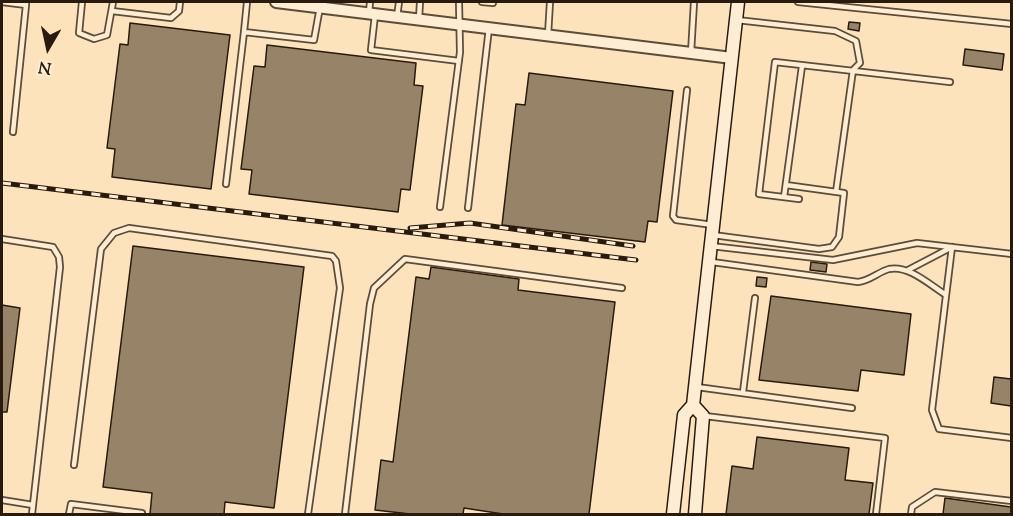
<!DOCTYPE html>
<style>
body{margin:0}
#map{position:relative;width:1013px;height:516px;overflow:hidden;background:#fde3bc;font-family:"Sorts Mill Goudy",serif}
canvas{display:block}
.frame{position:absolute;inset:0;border:3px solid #281a0c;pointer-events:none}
.north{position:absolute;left:18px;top:18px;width:60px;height:60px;-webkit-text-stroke:4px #feedd3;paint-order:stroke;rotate:189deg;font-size:16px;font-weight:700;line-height:24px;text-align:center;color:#281a0c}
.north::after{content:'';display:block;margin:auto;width:21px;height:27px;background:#281a0c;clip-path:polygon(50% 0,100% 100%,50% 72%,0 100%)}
</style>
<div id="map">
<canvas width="1013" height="516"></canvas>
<div class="frame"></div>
<div class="north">N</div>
</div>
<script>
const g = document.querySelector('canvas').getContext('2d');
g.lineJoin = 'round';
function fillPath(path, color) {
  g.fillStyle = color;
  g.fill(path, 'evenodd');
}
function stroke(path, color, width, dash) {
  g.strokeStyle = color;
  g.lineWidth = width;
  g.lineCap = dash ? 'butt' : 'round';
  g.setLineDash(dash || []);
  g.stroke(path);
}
const building = new Path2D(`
 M849,22L860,23L859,31L848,29Z
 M130,23L230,35L211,189L112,177L115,149L107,148L120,44L128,45Z
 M267,45L416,63L414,85L423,86L410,190L401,189L398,212L249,194L252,170L241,169L254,66L265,67Z
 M965,49L1004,54L1002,70L963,65Z
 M529,73L673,91L657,222L648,221L645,242L502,225L516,104L525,105Z
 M133,246L304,267L274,508L225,502L224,514H150L152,493L103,487Z
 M811,262L827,264L826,272L810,270Z
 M431,267L519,279L518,290L615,302L589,514H503L464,508L463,514H410L375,510L381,460L393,462L416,277L429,279Z
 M757,277L767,278L766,287L756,286Z
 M771,296L911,314L904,375L861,370L858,391L759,380Z
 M2,305L20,308L7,412H2Z
 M994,377L1011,379V406L991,403Z
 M757,437L849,448L845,480L873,483L869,514H726L732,466L753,469Z
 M945,498L1011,507V514H943Z`);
fillPath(building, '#978368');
stroke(building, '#281a0c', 1.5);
const service = new Path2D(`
 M2,2L26,5V2
 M82,2L79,33L94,39L107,35L113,2
 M247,2L244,32L314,40L320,7
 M482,2L493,3
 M798,2L1012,24
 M112,11L171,18L179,11L180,2
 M369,13L370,2
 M375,15L371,50L459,61
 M397,17L399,2
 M419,19L420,2
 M737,20L835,31L856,41L860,63L853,70L836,192
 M548,35L550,2
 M691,53L694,2
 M687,90L673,216L676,220L713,225
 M13,132L26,5
 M226,184L244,32
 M784,197L802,66
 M799,199L759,194L775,62L950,82
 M440,207L460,52L459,2
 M468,208L489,28
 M713,235L819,249L832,247L839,237L844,193L786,185
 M2,239L53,247L59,257L60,267L32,514
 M711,246L833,260L917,243L1012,254
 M952,247L932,410L939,429L1012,438
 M712,262L858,282C870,281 878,272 889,269C909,265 930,285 946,295
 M908,270L952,247
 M697,387L852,408
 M743,392L755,298
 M705,416L885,438L876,514
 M74,465L101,249L114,233L129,228L332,256L336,261L340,288L308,514
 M2,500L33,505
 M69,514L71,504L142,513
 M345,514L370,304L374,288L405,259L622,288
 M911,514L912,507L935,492L1012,501`);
const tertiary = new Path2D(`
 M276,2L732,58`);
const secondary = new Path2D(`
 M693,405L703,416L695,514
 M673,514L684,415L693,405L738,2`);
stroke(service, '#5d4c38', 8);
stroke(tertiary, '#5d4c38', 14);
stroke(secondary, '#281a0c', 15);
stroke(service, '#feedd3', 4.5);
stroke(tertiary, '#feedd3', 10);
stroke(secondary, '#feedd3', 12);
const rail = new Path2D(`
 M2,183L636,260
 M410,228L470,223L633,246`);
stroke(rail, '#281a0c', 5);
stroke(rail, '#feedd3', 3, [9]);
</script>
